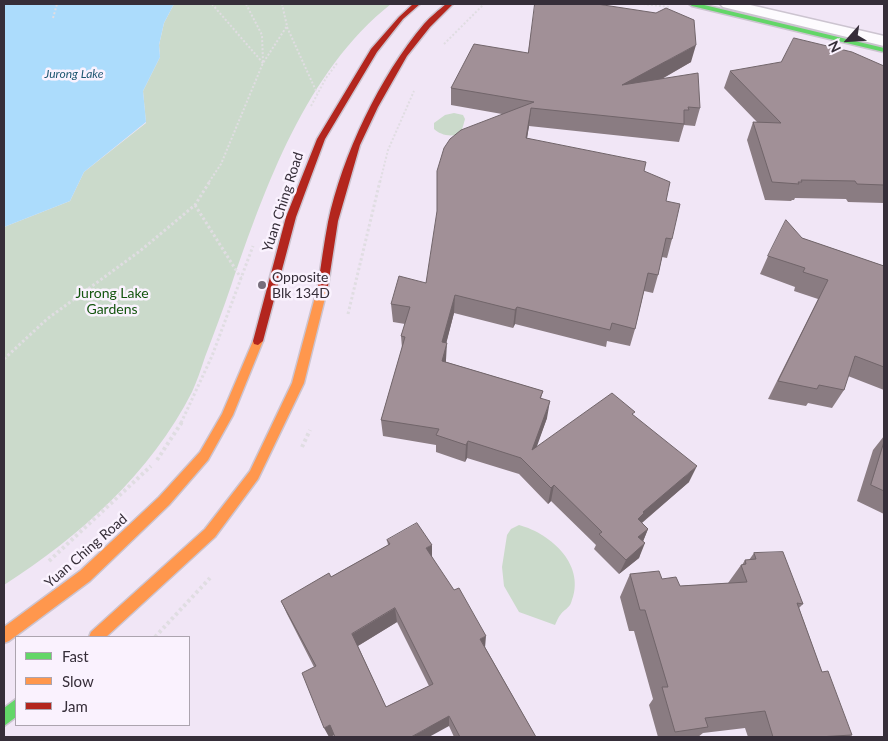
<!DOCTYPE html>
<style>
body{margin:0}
#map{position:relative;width:888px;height:741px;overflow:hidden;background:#f1e6f6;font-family:Lato,sans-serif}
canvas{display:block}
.frame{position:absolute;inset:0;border:5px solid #362e39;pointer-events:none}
.legend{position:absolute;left:15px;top:636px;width:175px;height:90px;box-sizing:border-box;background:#faf2fe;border:1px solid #aca4af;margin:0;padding:6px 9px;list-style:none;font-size:15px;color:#362e39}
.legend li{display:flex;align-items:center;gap:10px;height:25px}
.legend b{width:25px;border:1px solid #aca4af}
.north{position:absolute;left:823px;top:15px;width:50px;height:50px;-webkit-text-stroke:4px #faf2fe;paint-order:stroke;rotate:244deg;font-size:14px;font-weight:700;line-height:20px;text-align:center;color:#362e39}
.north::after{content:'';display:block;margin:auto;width:18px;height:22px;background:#362e39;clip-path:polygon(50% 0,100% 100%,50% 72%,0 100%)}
</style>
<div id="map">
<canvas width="888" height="741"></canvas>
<div class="frame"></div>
<ul class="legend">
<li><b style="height:6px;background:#63d668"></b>Fast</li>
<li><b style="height:6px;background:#ff974d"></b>Slow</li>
<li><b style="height:6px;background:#b3261e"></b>Jam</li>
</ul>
<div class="north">N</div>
</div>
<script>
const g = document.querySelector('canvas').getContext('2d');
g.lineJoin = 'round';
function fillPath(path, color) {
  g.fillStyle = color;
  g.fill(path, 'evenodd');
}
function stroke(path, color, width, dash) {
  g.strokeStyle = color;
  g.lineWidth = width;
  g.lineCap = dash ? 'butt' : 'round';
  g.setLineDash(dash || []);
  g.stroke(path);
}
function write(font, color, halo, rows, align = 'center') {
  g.font = font + ' Lato,sans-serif';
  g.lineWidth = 5;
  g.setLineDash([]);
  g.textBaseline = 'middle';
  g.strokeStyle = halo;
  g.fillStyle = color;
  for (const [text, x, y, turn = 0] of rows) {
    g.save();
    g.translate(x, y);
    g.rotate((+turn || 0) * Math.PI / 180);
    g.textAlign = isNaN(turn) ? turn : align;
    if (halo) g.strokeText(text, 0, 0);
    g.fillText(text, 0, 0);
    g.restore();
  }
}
fillPath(new Path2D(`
 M174,4H391C306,71 265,187 231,286C223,310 214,333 205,357C201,369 197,381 192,392C151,473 79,537 4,585V227L70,201L84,172L146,123L143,91L160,57L159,45L164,23Z
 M454,113L463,115L465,119C464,122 463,128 461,131C455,139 440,135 434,129V123L445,115Z
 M519,525C552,534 587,566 571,603C569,608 564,610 561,614C558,617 557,621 555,625L519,612L504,586L502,567L507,535L511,529Z`), '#cbdacb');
fillPath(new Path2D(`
 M4,4H174L164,23L159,45L160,57L143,91L146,122L84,172L70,201L4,227Z`), '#acdcfc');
const street = new Path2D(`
 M720,4H746L884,36V46L723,7Z`);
const fast = new Path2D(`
 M689,4H700L884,48V52L692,6Z
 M16,699V717L4,726V708Z`);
const slow = new Path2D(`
 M323,282L328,286L304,383L258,479L215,537L106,637H89L91,632L205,529L250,471L292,383L318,286Z
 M258,337L263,341L233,415L208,460L169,505L90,581L9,641L4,643V627L80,571L159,497L200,452L222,414L253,341Z`);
const jam = new Path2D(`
 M413,4H420L403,19L377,52L325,139L296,217L263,341L258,345L254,344L253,341L286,217L317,139L371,49L399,17Z
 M446,4H453L430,27L407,56L378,107L360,145L338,221L328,286L327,289H319L318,286C321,265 324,243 328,222C342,156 380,76 424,24C430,17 439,10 446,4Z`);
stroke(street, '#ccc4d0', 3);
stroke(fast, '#ccc4d0', 3);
stroke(slow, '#ccc4d0', 3);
stroke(jam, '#ccc4d0', 3);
stroke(new Path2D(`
 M212,4L263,63
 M246,4L262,35L263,62
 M643,4L670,7
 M53,18L57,4
 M287,27L317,93
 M444,44L484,4
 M311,106L326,78L338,62
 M209,182L221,164L263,63L287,26L282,4
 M380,182L388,150L414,91`), '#e0dde2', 2, [2, 2]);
stroke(new Path2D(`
 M195,205L241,278
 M348,314L380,181
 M4,359L47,319L140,251L195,205L210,181
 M181,423L212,356L253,246`), '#e0dde2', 3, [2.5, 2.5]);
stroke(new Path2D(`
 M302,447L310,430
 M157,460L182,422
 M49,561L151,466
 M155,637L210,578`), '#e0dde2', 4, [3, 3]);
fillPath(street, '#fdfbfe');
fillPath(fast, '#63d668');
fillPath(slow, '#ff974d');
fillPath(jam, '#b3261e');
fillPath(new Path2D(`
 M528,53L691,62L662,79L700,108L695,126L684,125L679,142L529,126L527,138L644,171L666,201L672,239L667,258L662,257L658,275L653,293L644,291L635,329L630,346L607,341L606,347L515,324L513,328L454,313L446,343V362L543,391L541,398L547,418L536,447L633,415L689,482L642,523L648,529L643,541L639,558L619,574L594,549L596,545L551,501L548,504L519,474L467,458L465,462L436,452V445L383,436L381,420L402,348L401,336L405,324L393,322L391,304L426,283L502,114L451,105V88Z
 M884,66V203L848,202L846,199L795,198L794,200H792L791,201L765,200L747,140L753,122H757L724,88L730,71Z
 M802,238L884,266V390L848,376L844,390L832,408L808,403L806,406L768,399L818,299L794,291L795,287L760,274L768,256Z
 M884,436V514L857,501L873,450Z
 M387,540L432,557L485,647L536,737H454L449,726L334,735L330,737L314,667L287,614L281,601L331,577L388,545ZM397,622L429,686L386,707L358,646Z
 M754,553L803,604L799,608L822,672L852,735L848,737H748L745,728L703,733L698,737H658L649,705L653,699L634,631H629L620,597L630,574L662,579L680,586L728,583L741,565H742L745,560H749Z`), '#8a7c82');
fillPath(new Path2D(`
 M696,45L691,62L619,103L622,85Z
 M531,108L529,126L524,156L526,138Z
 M455,295L454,313L442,360V342Z
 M517,307L515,324L513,328L515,310Z
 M447,343L446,360L442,378V361Z
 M550,401L547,418L530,466L532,450Z
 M468,441L467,458L465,462L466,445Z
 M697,466L689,482L639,525L638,519L643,512Z
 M554,485L551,501L548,504L551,488Z
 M648,529L642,544L638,537Z
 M645,543L639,558L619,574L626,560Z
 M432,545V560L426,548Z
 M395,608L397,622L356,647L352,634Z
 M486,636L485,648L480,639Z
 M449,716V726L429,737H411Z
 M330,725L335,735L329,737L324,728Z`), '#71656a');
const building = new Path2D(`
 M535,4H597L656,13L666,8L694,20L696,45L622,85L698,73L700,108L688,107L689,110H684V124L531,108L526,138L646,162L644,171L670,182L666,201L680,204L672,239L666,238L658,275L648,273L635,329L612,323L610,330L517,307L515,310L455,295L442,342L447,343L442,361L543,391L540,398L550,401L532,450L612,393L635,412L632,414L697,466L643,512L644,513L638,519L648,529L638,537L645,543L626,560L599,534L602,532L554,485L551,488L521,458L468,441L466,445L436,435L439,429L381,420L405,337L401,336L410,307L391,304L399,276L426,283L437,211V171L444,148L450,139L461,130L534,102L451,88L474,44L528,53Z
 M794,38L852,52L884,66V185L857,184L855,181L801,180L802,182H798L799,184L772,182L753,122L781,123L730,71L781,62Z
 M786,220L802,238L884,266V367L855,356L844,390L819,385L817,389L778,381L828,280L803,272L805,268L768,256Z
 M884,442V491L871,485Z
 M417,523L432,545L426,548L454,590L459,588L486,636L480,639L536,737H460L449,716L411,737H335L330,725L324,728L302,673L316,666L281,601L329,573L331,577L390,544L387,540ZM395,608L433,684L386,707L352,634Z
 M783,552L803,604L797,603L822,672L828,671L852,735L818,737H773L765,711L705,718L708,727L675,732L662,687H668L645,610H640L630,574L659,571L662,579L676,577L680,586L747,582L741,565L746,564L745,560L756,559L754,553Z`);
fillPath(building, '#a19097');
stroke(building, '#71656a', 1);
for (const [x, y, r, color] of [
 [262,285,5,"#776e7b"]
]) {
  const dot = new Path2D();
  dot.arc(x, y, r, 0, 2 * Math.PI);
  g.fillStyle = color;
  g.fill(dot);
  stroke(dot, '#faf2fe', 2);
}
write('italic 12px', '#1e5671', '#faf2fe', [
 ["Jurong Lake",74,74]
]);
write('14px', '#362e39', '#faf2fe', [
 ["Yuan Ching Road",283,202,-72],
 ["Yuan Ching Road",86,551,-41]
]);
write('14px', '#362e39', '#faf2fe', [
 ["Opposite",272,277],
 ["Blk 134D",272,293]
], 'left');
write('14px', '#14550f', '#faf2fe', [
 ["Jurong Lake",112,293],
 ["Gardens",112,309]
]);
</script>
